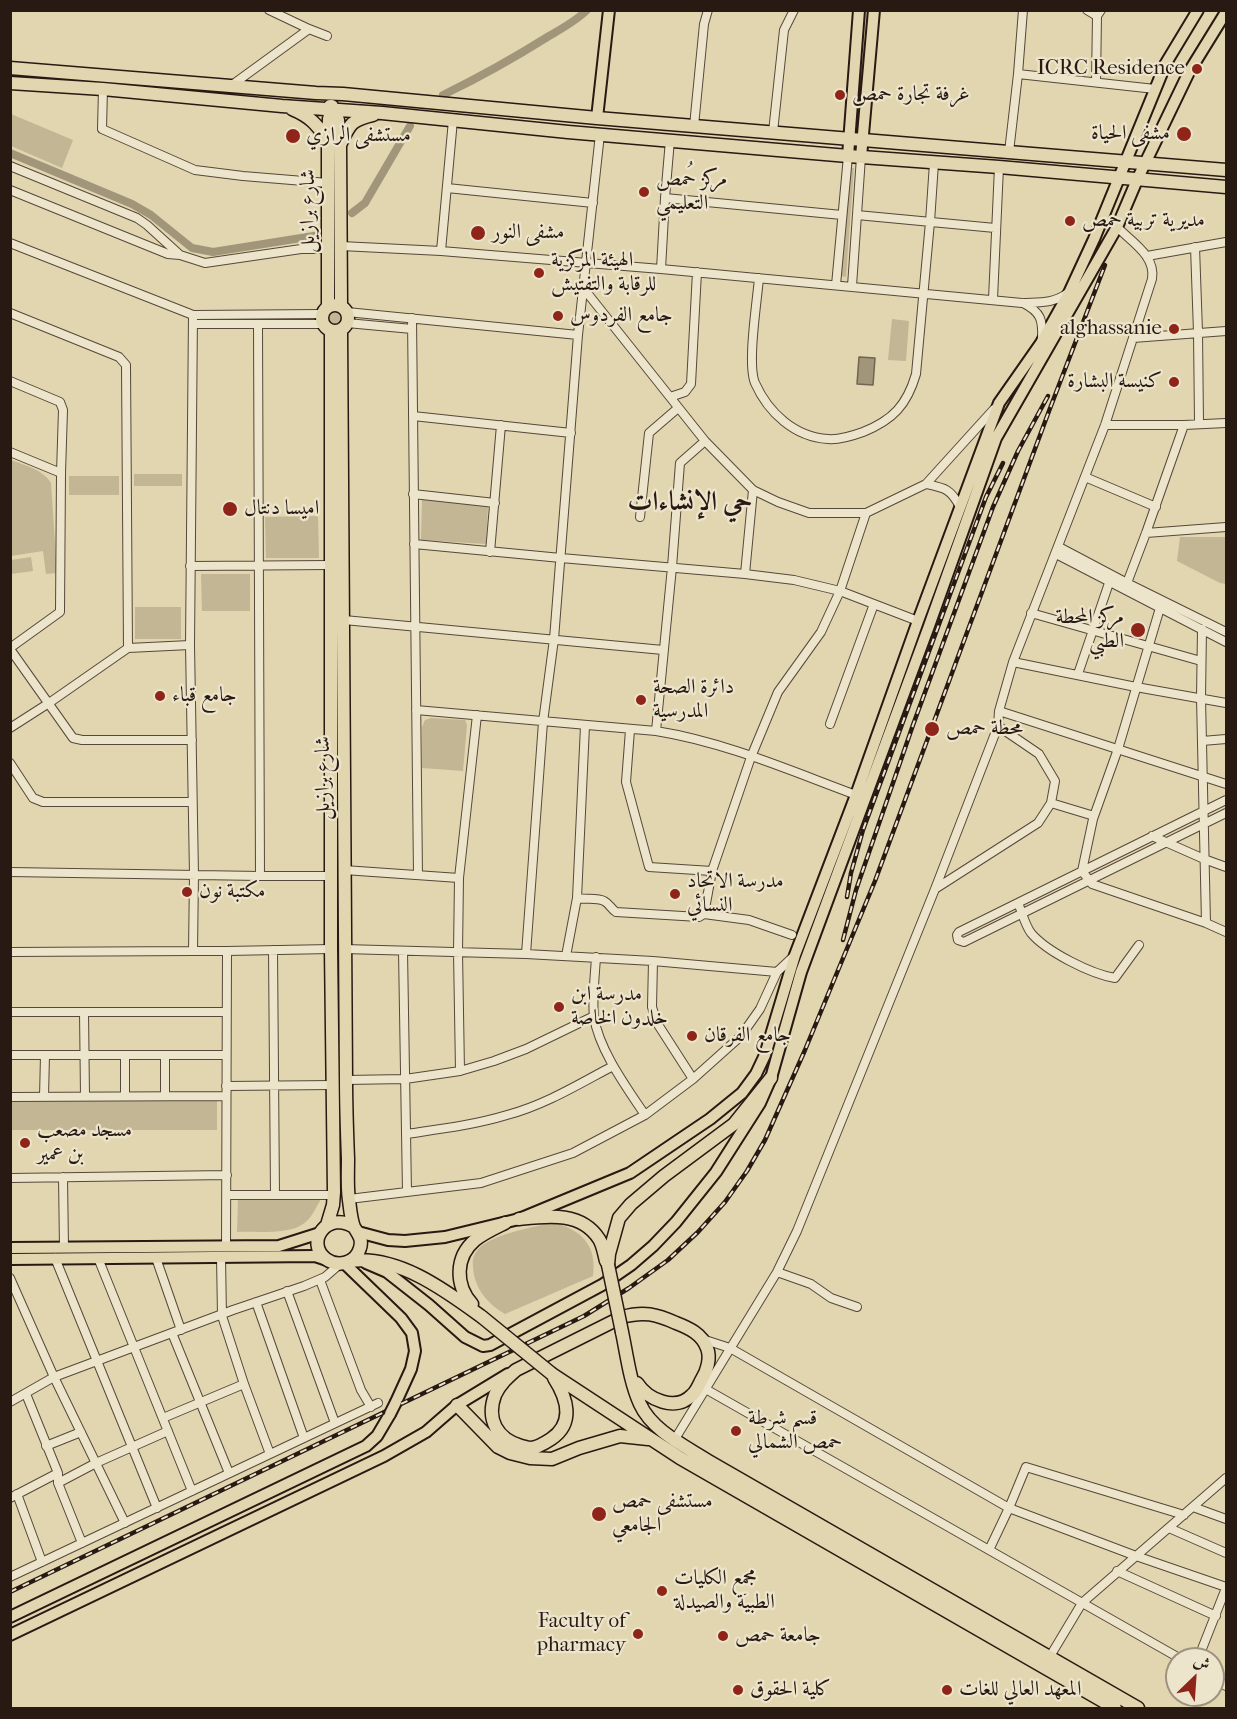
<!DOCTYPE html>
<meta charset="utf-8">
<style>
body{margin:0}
#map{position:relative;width:1237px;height:1719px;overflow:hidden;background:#e1d6af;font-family:"IM FELL French Canon",Amiri,serif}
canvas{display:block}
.frame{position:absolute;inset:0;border:12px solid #281913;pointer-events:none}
.north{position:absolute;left:1165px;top:1647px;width:60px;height:60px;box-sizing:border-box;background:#ece4cb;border:2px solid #9e9381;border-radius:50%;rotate:25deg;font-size:16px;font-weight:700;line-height:24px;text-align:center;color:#281913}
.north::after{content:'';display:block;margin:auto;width:21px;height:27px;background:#8f2418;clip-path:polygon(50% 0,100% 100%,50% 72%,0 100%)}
</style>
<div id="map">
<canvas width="1237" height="1719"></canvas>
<div class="frame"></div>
<div class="north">ش</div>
</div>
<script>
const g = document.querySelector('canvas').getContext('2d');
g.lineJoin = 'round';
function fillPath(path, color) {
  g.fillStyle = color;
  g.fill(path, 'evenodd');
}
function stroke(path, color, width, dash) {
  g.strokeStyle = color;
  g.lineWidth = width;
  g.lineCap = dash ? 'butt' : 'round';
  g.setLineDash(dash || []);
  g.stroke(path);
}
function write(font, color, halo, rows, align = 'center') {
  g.font = font + ' "IM FELL French Canon",Amiri,serif';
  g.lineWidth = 4.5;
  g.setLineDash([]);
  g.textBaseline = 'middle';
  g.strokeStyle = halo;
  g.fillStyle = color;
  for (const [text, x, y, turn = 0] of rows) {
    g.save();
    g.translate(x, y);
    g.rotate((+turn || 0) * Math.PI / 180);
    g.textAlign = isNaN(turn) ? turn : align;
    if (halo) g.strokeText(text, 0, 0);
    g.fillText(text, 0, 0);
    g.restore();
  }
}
fillPath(new Path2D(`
 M864,11H869L859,117L855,116Z
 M11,114L73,140L62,168L11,146Z
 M850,168H854L846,277L841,276Z
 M326 318a8 8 0 1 1 16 0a8 8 0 1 1-16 0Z
 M892,319L909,321L906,361L888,360Z
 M11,460C24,465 44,470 51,483L57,573L46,574L43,551L11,556Z
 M134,474H182V486H134Z
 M69,476H119V495H69Z
 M422,498L488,506L486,544L421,540Z
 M318,516L319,558H266L265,517Z
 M1180,537H1226V584L1220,583L1177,561Z
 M31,557L33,571L11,574V560Z
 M201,574H250V611H202Z
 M135,607H181V639H135Z
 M431,718L465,720L467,725L463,771L422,768V727L425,720Z
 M217,1099V1130H11L10,1100Z
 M238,1199H319L320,1201C315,1209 311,1219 303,1224C289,1235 255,1231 237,1232Z
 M554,1222C582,1231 597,1245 593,1276L505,1314C490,1305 478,1293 474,1275C473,1267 471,1259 476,1252C486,1235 535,1227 554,1222Z`), '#c2b694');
const water = new Path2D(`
 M859,357L875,358L873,385L857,384Z`);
fillPath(water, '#a2967a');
stroke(water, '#716451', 1.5);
stroke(new Path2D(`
 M443,95C480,77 514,58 549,36C561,29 576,21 587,10
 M10,153L132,204L151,215L192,248L213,252L320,235
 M352,213L365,203L410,126`), '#a2967a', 8);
const minor = new Path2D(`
 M1087,10L1097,16
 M309,29L327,36
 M1018,74L1023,10
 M1096,82L1097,16L1101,10
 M232,85L309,29L269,10
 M103,89L102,129L195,170L243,176L328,183
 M694,126L704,24L708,10
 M773,132L784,30L794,10
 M600,134L578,335L554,639L543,722L526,954L653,961L777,972
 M670,140L665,198L842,215
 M1009,152L1018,74L1155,89
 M10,166L137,218L147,225L180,255L205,263L301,249H329
 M447,188L593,203
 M10,190L168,254L180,255
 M857,215L995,228
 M10,243L193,315L321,314
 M341,246L441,251L661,269L1022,303C1040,302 1052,304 1068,293
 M1195,247L1198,332L1199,423
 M441,251L453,120
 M1147,256L1226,242
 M661,269L665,198
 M759,278C757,302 747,364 755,383C768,412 794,437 828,439C839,440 852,436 863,432C893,420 907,405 916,374L930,222L934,163
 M836,285L848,156
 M852,286L861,157
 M584,289L705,441L753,490L778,502L809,513H866L926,484L994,409
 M993,299L999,167
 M1023,303C1041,312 1043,320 1042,339
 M347,312L578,335
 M10,313L119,357L126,365L128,648L49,703L10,728
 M193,315L190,645L194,875L193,951H227L226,1247
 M412,318L418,875
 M347,323L412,329
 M193,324H322
 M258,324L260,876
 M1133,338L1226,331
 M10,381L60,402L63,410L61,473L60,612L10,648
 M670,397L685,392L691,384L697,272
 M413,416L571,433
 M1105,425H1184L1226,423
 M10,452L61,473
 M1085,477L1156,507
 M926,484C945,488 951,489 960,507
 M413,494L495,503
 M640,517L649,433L678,408
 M1146,533L1226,527
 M414,544L561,558L745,574L794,580L840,591L918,621
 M1059,547L1127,583L1226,632
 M490,552L501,425
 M1056,554L1226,642
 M190,566L331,565
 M745,574L753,490
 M1127,583L1146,533L1184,425
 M1160,608L1118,749L1093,819L1082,871L1092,884L1206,923L1201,698L1202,629
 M1031,613L1201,661
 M344,620L663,650
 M128,648L190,645
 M10,649L73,738L82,740H192
 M1013,662L1136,687L1226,703
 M1078,674L1109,583
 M416,710L656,731C725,742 791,771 856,795
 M999,711L1226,784
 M830,724L874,604
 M585,726L577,898C585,900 597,897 604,901C610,904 611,909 616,912L699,917L704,914L712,871
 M630,730L626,782L649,867L712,871L751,757L778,692L821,632L840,591L866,513
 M656,731L672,567L680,463L705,441
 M1202,741L1226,739
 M10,763L33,798L43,802H192
 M1226,800L959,932L957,935L958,940L964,942L1226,813
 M1051,803L1094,816
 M1152,836L1204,859L1226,867
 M344,870L459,878L458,952L460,1071L405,1079L346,1080
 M10,872L260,876H332
 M459,878L477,715
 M935,889L1038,823L1051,803L1055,781L1039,754L998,726
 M1018,903C1022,912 1025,925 1031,933C1047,952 1091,974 1115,978L1139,945
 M704,914L749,920L792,935
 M1206,923L1226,932
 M344,949L526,954
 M273,950L275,1195
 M227,951L331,949
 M403,951L407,1192
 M10,952L193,951
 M566,956L577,898
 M596,957C595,975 592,999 594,1017C599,1050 627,1088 645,1115
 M653,961L652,1007L657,1023L693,1079
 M10,1012H226
 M84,1012L85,1096
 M10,1055H226
 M125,1055V1096
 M165,1055V1096
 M460,1071L494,1061L526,1049L594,1016
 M226,1086L333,1085
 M10,1097L226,1096
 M44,1097L45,1055
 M406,1134C440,1129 474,1125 507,1115C545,1105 579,1084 613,1066
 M63,1177L64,1248
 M10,1178L227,1175
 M228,1195H334
 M349,1199L481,1183L573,1153L645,1115L693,1079L741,1036L760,1009L777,972L794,956
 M221,1257L222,1316L244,1384L270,1454
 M55,1258L157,1508
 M98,1258L192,1491
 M156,1258L181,1330
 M777,1272L811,1284L831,1298L857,1307
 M10,1278L54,1377L125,1523
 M320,1280L361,1390L371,1407
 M287,1291L335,1423
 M256,1302L304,1438
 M172,1333L229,1473
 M702,1339L730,1348L1009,1508L1136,1556L1226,1587
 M702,1387L1181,1659
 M26,1394L58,1473V1483L82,1543
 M10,1402L54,1377L233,1310L304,1286L325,1277L340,1264
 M163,1418L244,1384
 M675,1439L777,1272L797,1231L935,889L998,726L999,711L1013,662L1105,425L1152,279C1156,256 1132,242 1117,227
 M46,1446L81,1432
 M58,1483L96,1463L168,1431
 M17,1494L42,1562
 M10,1498L58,1473
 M1193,1507L1226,1519
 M1169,1528L1226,1553
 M989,1550L1009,1508L1026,1467L1184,1515
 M1117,1571L1216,1616
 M10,1577L378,1403
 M1049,1658L1082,1603L1226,1478
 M1198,1659L1226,1588
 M1213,1678L1226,1686`);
const major = new Path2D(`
 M597,118L609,10
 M848,156L859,10
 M861,157L874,10
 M358,1232L388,1240L405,1241L445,1237L519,1219L630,1173L710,1119L742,1093L756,1074L765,1055L795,955L856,795L918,621L999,403L1041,343L1069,293L1094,239L1166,63L1198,10
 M10,1248L279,1246L320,1233
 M10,1259L315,1256L327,1260
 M344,1263L401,1318L412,1333L415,1351L411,1369L396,1402
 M366,1263L387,1272L429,1305L465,1337L483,1346L490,1345L602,1285L631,1265L653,1246L676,1222L716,1172L760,1103L771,1078L801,972L929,626L996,438L1117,227L1137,180L1189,72L1226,12
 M10,1617L366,1446L377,1436L390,1414
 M10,1635L384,1456L426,1432L457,1405L508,1374`);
const highway = new Path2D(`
 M10,68L316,93L343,94L597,118L1226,170
 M10,83L103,89L282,106L382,113L568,132L848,156L999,167L1226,187
 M330,106L338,120L340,144L341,306
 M292,109C311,117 316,124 328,140
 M341,143C350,123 352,120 373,115
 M322 318a13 13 0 1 1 26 0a13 13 0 1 1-26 0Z
 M328,305V140L329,119L332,106
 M341,330L346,1080C346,1107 347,1133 348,1159C348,1172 347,1187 349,1200C350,1208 351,1220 354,1227C358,1234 363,1239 360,1248C356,1263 338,1268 326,1259C304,1242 328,1210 354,1227
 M519,1219C547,1216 581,1211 599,1239C603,1245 604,1254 606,1261
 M327,1225L333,1205L334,1192L331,949V331
 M350,1261C398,1255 445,1290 482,1317
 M608,1265L609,1254L619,1218L631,1204L664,1176L734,1124L771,1078
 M472,1304C455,1285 455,1257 475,1240C484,1233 495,1228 505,1223
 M622,1332C627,1356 630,1382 640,1404C652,1431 687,1447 710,1462L1138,1708
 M552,1374L680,1458L1115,1708
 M554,1378C567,1398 575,1423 551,1439C545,1443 537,1448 530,1448C529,1448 522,1446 521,1446C497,1439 486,1419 495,1395C500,1384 508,1377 516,1370L622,1317C644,1311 656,1314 676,1323C689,1328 702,1334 707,1348C711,1358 707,1371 702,1379C699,1384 697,1391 692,1395C676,1412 648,1400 637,1383
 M457,1405L498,1447L510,1453L530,1458L552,1459L579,1448L620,1436L648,1439`);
stroke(minor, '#56483a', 10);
stroke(major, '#281913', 14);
stroke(highway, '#281913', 15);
stroke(minor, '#ece4cb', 8);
stroke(major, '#e1d6af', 10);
stroke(highway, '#e1d6af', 12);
const rail = new Path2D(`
 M847,897L851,873L863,830L986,497L1003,463
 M843,940L856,890L913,725L993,507L1018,451L1048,396
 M10,1592L584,1316L629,1288L668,1260L698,1232L725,1202L747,1171L765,1140L805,1050L875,881L1049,411L1105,265`);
stroke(rail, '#281913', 4.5);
stroke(rail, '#ece4cb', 2, [7]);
const majorBridge = new Path2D(`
 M390,1414L396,1402`);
const highwayBridge = new Path2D(`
 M608,1265L622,1332
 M482,1317L552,1374`);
stroke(majorBridge, '#281913', 14, []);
stroke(highwayBridge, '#281913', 15, []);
stroke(majorBridge, '#e1d6af', 10);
stroke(highwayBridge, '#e1d6af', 12);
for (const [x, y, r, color] of [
 [1197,69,6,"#8f2418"],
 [840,95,6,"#8f2418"],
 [1184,134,8,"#8f2418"],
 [293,136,8,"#8f2418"],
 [644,192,6,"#8f2418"],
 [1070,221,6,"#8f2418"],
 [478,233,8,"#8f2418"],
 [539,273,6,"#8f2418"],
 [558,316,6,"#8f2418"],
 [1174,329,6,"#8f2418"],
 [1174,382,6,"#8f2418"],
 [230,509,8,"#8f2418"],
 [1138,630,8,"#8f2418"],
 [160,696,6,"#8f2418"],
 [641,700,6,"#8f2418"],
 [932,729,8,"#8f2418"],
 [187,892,6,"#8f2418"],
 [675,894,6,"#8f2418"],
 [559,1007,6,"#8f2418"],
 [692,1036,6,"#8f2418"],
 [25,1143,6,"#8f2418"],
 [736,1431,6,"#8f2418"],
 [599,1514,8,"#8f2418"],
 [662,1591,6,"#8f2418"],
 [638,1634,6,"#8f2418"],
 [723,1636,6,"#8f2418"],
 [738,1690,6,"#8f2418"],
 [947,1690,6,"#8f2418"]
]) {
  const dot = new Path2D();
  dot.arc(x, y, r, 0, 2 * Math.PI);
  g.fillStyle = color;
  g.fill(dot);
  stroke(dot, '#ece4cb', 2);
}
write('21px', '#281913', '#ece4cb', [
 ["ICRC Residence",1185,69,"right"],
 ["غرفة تجارة حمص",852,95],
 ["مشفى الحياة",1170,134,"right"],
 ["مستشفى الرازي",306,136],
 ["مركز حُمص",656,180],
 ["التعليمي",656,204],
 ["مديرية تربية حمص",1082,221],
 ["مشفى النور",492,233],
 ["الهيئة المركزية",551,261],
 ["للرقابة والتفتيش",551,285],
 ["جامع الفردوس",570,316],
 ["alghassanie",1162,329,"right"],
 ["كنيسة البشارة",1162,382,"right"],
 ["اميسا دنتال",244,509],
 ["مركز المحطة",1124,618,"right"],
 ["الطبي",1124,642,"right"],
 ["دائرة الصحة",653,688],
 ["المدرسية",653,712],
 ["جامع قباء",172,696],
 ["محطة حمص",946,729],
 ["مدرسة الاتحاد",687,882],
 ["النسائي",687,906],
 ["مكتبة نون",199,892],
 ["مدرسة ابن",571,995],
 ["خلدون الخاصة",571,1019],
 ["جامع الفرقان",704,1036],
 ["مسجد مصعب",37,1131],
 ["بن عمير",37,1155],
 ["قسم شرطة",748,1419],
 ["حمص الشمالي",748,1443],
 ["مستشفى حمص",612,1502],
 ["الجامعي",612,1526],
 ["مجمع الكليات",674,1579],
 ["الطبية والصيدلة",674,1603],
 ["Faculty of",626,1622,"right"],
 ["pharmacy",626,1646,"right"],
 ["جامعة حمص",735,1636],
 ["كلية الحقوق",750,1690],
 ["المعهد العالي للغات",959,1690]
], 'left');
write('21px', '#281913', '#ece4cb', [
 ["شارع برازيل",309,211,-90],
 ["شارع برازيل",324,778,-90]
]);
write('bold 27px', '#281913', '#ece4cb', [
 ["حي الإنشاءات",690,503]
]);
</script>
